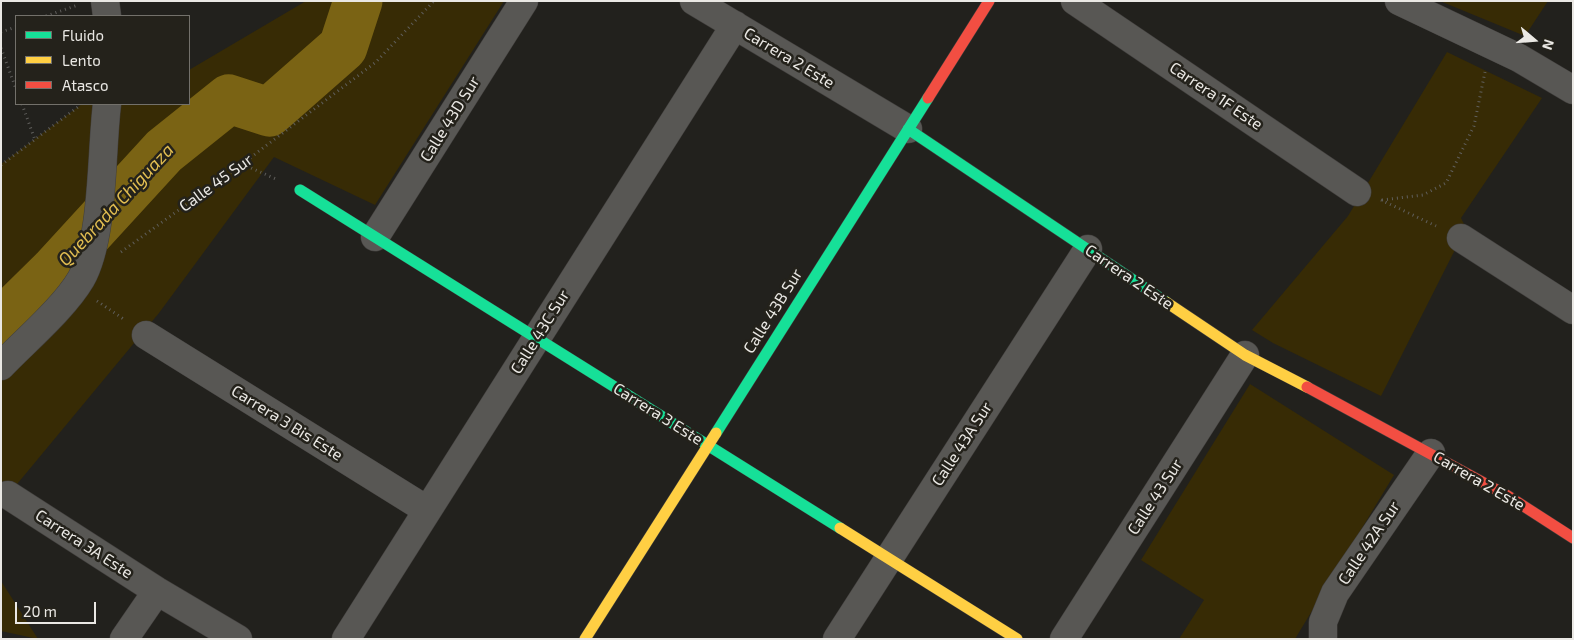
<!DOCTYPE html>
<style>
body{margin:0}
#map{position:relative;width:1574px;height:640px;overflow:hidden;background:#22211d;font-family:"Exo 2",sans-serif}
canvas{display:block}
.frame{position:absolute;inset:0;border:2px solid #eae8e4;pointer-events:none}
.legend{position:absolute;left:15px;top:15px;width:175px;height:90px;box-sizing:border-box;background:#24221b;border:1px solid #73716b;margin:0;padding:6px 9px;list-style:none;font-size:15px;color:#eae8e4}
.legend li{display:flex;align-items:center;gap:10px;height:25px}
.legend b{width:25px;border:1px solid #73716b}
.north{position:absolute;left:1509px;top:15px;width:50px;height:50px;-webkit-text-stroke:4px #24221b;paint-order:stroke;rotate:108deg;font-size:14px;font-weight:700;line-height:20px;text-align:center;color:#eae8e4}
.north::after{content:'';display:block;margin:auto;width:18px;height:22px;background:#eae8e4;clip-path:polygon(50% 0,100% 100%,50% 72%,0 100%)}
.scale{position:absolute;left:15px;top:602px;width:81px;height:22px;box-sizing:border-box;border:2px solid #eae8e4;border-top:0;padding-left:6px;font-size:15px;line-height:18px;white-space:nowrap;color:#eae8e4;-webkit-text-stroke:4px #24221b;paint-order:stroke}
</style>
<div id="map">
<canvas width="1574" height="640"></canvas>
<div class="frame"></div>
<ul class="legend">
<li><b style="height:6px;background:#16e098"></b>Fluido</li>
<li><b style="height:6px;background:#ffcf43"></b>Lento</li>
<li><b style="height:6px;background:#f24e42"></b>Atasco</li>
</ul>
<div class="north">N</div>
<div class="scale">20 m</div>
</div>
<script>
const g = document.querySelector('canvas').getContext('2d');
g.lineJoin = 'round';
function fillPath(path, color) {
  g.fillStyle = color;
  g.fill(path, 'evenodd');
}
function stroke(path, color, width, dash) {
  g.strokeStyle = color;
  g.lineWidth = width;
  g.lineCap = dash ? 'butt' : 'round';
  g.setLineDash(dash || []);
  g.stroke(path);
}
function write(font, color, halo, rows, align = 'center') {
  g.font = font + ' "Exo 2",sans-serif';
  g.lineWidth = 5;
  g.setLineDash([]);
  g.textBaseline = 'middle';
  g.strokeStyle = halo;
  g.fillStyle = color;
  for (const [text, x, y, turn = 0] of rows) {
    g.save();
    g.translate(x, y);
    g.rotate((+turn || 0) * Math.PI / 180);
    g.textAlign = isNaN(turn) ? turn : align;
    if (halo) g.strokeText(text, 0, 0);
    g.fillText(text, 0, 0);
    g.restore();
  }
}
fillPath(new Path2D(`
 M306,1H504L375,205L274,157L159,313L8,495L1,506V164L82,104H189V70Z
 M1440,1H1548L1525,36Z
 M1447,52L1542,98L1461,218L1466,228L1381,396L1273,343L1252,330L1348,216Z
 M1250,384L1394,475L1295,639H1179L1204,600L1141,560Z
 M1,581L38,639L1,631Z`), '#372b05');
stroke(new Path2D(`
 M1,323L54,271L164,151L229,99L269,112L343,47L358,1`), '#7a6314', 49);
const street = new Path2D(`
 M105,1L107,16
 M694,1L908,129
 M1075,1L1357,192
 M1399,1L1519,58L1573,90
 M375,237L524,1
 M1461,238L1573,310
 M146,335L427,510
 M1,366C25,341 64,308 81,279C104,239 101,152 107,104
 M8,495L157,591L238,639
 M124,639L157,591
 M346,639L735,25
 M837,639L1088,249
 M1064,639L1245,355
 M1323,639V622L1335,593L1431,453`);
const fast = new Path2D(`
 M908,129L1166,302
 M300,190L840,528
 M716,433L928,98`);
const slow = new Path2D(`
 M1166,302L1245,355L1307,387
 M840,528L1017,639
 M585,639L716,433`);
const jam = new Path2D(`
 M928,98L989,1
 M1307,387L1508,496L1573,538`);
stroke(street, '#403e3c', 29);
stroke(fast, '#403e3c', 12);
stroke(slow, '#403e3c', 12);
stroke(jam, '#403e3c', 12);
stroke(new Path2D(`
 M46,16L78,5
 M1,32L16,27
 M1,48L16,89
 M22,104L35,140
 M242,164L276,179
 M1,165L78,107
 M1381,200L1436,226
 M1382,200L1423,195L1446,183L1474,126L1485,72
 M121,252L242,164L376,62L434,1
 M97,301L125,320`), '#605f5c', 3, [1, 4]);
stroke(street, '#585754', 28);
stroke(fast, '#16e098', 11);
stroke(slow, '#ffcf43', 11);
stroke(jam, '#f24e42', 11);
write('16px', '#eae8e4', '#24221b', [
 ["Carrera 2 Este",789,58,31],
 ["Carrera 1F Este",1216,96,34],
 ["Calle 43D Sur",450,119,-58],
 ["Calle 45 Sur",216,183,-36],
 ["Carrera 2 Este",1129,277,34],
 ["Calle 43B Sur",773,311,-58],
 ["Calle 43C Sur",540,332,-58],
 ["Carrera 3 Este",658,414,32],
 ["Carrera 3 Bis Este",287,423,32],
 ["Calle 43A Sur",962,444,-57],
 ["Carrera 2 Este",1479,481,30],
 ["Calle 43 Sur",1155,497,-57],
 ["Calle 42A Sur",1369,543,-56],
 ["Carrera 3A Este",84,544,33]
]);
write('italic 18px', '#e1bd51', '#24221b', [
 ["Quebrada Chiguaza",116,205,-47]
]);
</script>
